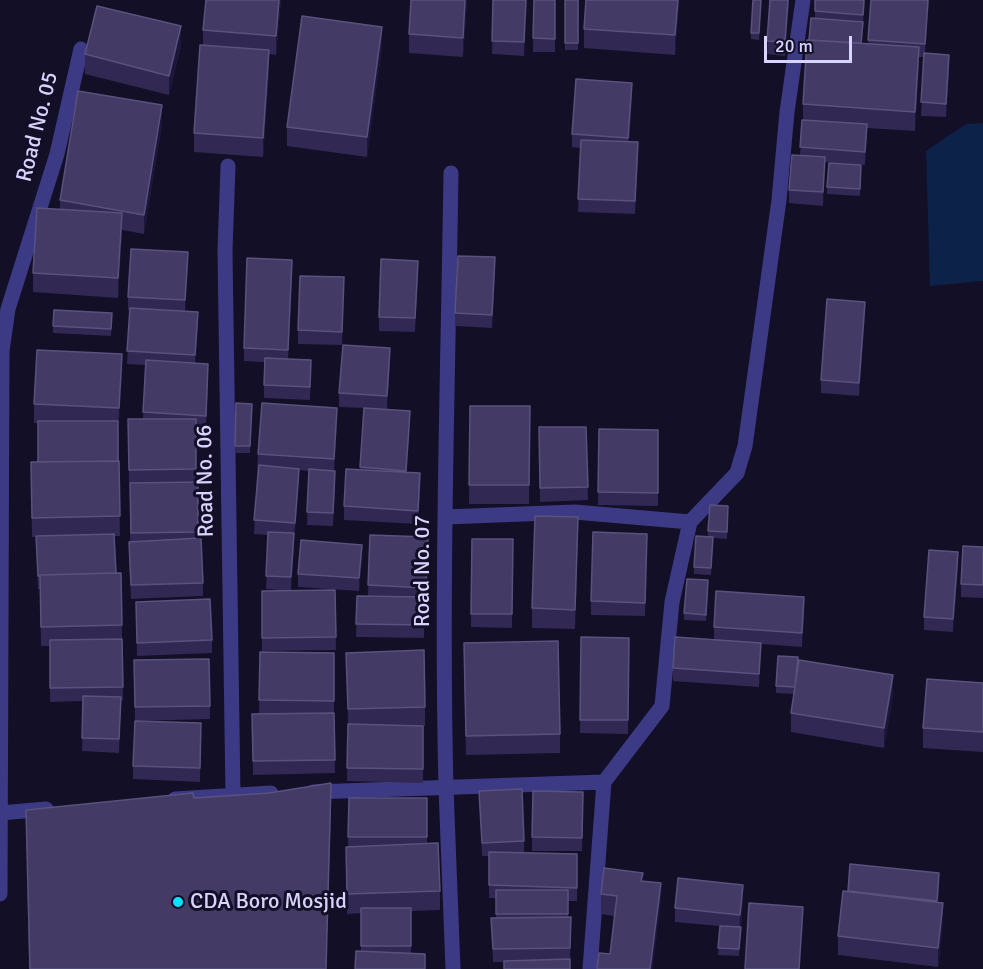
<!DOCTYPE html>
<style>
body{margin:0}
#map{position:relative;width:983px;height:969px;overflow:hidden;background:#130f26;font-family:Signika,sans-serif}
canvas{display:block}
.scale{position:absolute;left:764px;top:36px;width:88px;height:27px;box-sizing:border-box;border:3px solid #d9d4ff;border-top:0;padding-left:8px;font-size:18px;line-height:21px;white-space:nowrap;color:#d9d4ff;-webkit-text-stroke:4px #130f26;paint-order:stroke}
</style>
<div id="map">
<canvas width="983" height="969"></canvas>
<div class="scale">20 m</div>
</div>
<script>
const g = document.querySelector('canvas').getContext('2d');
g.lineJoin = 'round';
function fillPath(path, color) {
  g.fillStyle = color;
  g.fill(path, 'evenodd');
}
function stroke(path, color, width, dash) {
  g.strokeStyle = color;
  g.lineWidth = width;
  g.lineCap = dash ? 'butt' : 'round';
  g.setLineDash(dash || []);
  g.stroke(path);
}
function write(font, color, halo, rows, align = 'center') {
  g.font = font + ' Signika,sans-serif';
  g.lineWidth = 6;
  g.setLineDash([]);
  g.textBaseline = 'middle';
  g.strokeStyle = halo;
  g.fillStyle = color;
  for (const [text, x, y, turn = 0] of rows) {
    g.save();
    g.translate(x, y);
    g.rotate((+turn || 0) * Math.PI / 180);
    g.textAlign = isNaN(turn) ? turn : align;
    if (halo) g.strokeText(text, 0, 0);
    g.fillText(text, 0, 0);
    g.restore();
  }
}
fillPath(new Path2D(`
 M983,123V281L930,286L926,151L966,124Z`), '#0c2248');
stroke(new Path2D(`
 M228,166L225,251L233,795
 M451,173C448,378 441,583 446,788C448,848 451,909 453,969
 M445,517L575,512L690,522
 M313,792L604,782
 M175,799L271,793
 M0,813L46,809
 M0,894L2,351L8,309L57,154L81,49
 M590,969L604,782L662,706L672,602L690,522L737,473L745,446L779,200L787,112L803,0`), '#3d3a85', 15);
fillPath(new Path2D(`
 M206,0H281L276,55L269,54V70L263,157L194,152V133L203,45V30Z
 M411,0H467L463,57L409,53V34Z
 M493,0H526L524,56L492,54Z
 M534,0H555V52H533Z
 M565,0H579L578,50H565Z
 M586,0H679L675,55L584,48V29Z
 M761,0L759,40L751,39V33Z
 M770,0H789L785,56L767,54Z
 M865,0L862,43L868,44L871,0H929L925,53L949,68L946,117L921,116L924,57H919L915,131L867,128L865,165L825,162L823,206L789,203V190L800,155L803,120V104L809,40L815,18V11Z
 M181,46L169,95L85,74V54Z
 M382,47L367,157L287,146V127Z
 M632,96L629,142L638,155L635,214L578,212L580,148L572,147V134Z
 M162,125L144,234L122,230L118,298L33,292V273L60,209V200Z
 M861,172L860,196L827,194V187Z
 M188,266L185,311L198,325L195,363L208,377L206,429L196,428V482H198V538L203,583V596L131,599L129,555V542L130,541V483H129L128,419H143L145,365L127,364L130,310H128V297Z
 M495,270L492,328L455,326V313Z
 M292,273L288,359L311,374L310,400L264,398V362L244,361V348Z
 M418,274L415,332L379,331V317Z
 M344,291L342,345L298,344V330Z
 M112,313L111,336L53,333V326Z
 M865,315L859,396L821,393V380Z
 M390,361L387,409L410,424L406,473L420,487L418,524L344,520V506L360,470L364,408L339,407V393Z
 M122,374L118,427L120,536H114L116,573H121L123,700H121L119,753L82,751L83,701L50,702V646H41L40,589H38L36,537H32L31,462H38V423H34V404Z
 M236,403L252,404L250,453H235Z
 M470,406H530L529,504H469Z
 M337,421L334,471L335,484L333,526L307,525L309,471L299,470V482L294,536L291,591L335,590L336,650L262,651V591H291L266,589L268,535L254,534L258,454Z
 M539,427H586L588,500L540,502Z
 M599,429L658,430V506L598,505Z
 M728,513L727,539L713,538L711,575L694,574V567L708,537V531Z
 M647,534L645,616L591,615V601Z
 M370,535L428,551L426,601H424V638L356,637L357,596H368Z
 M578,537L575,629L532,628V608Z
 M472,539H513L512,628L471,627Z
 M983,547V598L961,597V584Z
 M362,558L359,591L298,587V574Z
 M958,565L953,632L924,630V617Z
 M708,587L706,621L684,620V613Z
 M136,602L212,640V653L137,656Z
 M804,610L802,647L761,644L759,687L673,681V668L714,639V627Z
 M581,637L629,638L628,734L580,733Z
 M260,652L334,653V713L335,773L253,775L252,714H279H259Z
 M346,653L425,707V726H423V783L347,781L348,724Z
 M134,660L210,706V719L135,721Z
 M464,662L560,734V753L466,755Z
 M797,672L893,695L884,748L791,732V713L794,694L776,693V686Z
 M983,683V752L923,748V728Z
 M201,737L200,782L133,779V766Z
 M479,791L524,841V853L577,854V901H568V917H571L570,969L504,962H493L491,918H496V898H489V856H482Z
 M583,792L582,851H532V837Z
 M194,798L331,807L326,969H29L26,810Z
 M349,798H427V844L440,891V910L411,911V954L361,952V913L347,914L346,847H348Z
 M643,881L661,902L610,954L614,916L601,914V894Z
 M939,886L938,903L943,923L938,967L838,955V936L848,892Z
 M743,898L739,956L718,955L720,926L675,922V908Z`), '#312854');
fillPath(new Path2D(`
 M279,0H281L276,55V36Z
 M465,0H467L463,57V38Z
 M678,0H679L675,55V35Z
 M788,0H789L785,56V42Z
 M864,0H865L863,28V15Z
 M928,0H929L925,58V44Z
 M181,26V46L169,95V76Z
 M382,27V47L367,157V137Z
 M919,47V67L915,131V112Z
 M269,50V70L263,157V138Z
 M949,55V68L946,117V104Z
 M632,83V96L628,151V138Z
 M162,105V125L144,234V215Z
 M867,124V138L865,165V152Z
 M825,157V170L823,206V192Z
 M122,213V232L118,298V278Z
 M188,252V266L185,314V300Z
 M292,260V273L288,363V350Z
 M865,302V315L859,396V383Z
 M198,312V325L195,368V355Z
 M390,348V361L387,410V396Z
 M122,354V374L119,427V408Z
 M208,364V377L206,429V416Z
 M337,408V421L334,472V459Z
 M410,411V424L406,484V471Z
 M299,469V482L295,536V523Z
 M420,473V487L418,524V511Z
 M578,517V537L575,629V610Z
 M294,533V547L291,591V577Z
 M362,545V558L359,591V578Z
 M958,552V565L953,632V619Z
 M804,597V610L802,647V633Z
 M761,643V656L759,687V674Z
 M893,675V695L884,748V728Z
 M331,783V807L326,969Z
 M939,873V886L937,914V901Z
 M661,883V902L653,969H650Z
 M743,885V898L739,956L740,915Z
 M943,903V923L938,967V948Z
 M803,907V926L800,969H799Z`), '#1d163a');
const building = new Path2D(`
 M206,0H279L276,36L203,30Z
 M411,0H465L463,38L409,34Z
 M493,0H526L524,42L492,41Z
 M534,0H555V39L533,38Z
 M565,0H578V43H565Z
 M586,0H678L675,35L584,29Z
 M753,0H761L759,33H751Z
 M770,0H788L785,42L767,41Z
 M815,0H864L863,15L815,11Z
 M871,0H928L925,44L868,40Z
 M97,6L181,26L169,76L85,54Z
 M302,16L382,27L367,137L287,127Z
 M811,18L863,22L861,43L809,40Z
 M807,40L919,47L915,112L803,104Z
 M200,45L269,50L263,138L194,133Z
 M924,53L949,55L946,104L921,102Z
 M576,79L632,83L628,138L572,134Z
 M78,91L162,105L144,215L60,200Z
 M802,120L867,124L865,152L800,147Z
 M581,140L638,142L635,201L578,199Z
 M792,155L825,157L823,192L789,190Z
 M829,163L861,165L860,189L827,187Z
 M37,208L122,213L118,278L33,273Z
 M131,249L188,252L185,300L128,297Z
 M458,256L495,257L492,315L455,313Z
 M247,258L292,260L288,350L244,348Z
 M381,259L418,261L415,318L379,317Z
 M300,276L344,277L342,332L298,330Z
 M827,299L865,302L859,383L821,380Z
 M130,308L198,312L195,355L127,351Z
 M54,310L112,313L111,329L53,326Z
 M343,345L390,348L387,396L339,393Z
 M37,350L122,354L119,408L34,404Z
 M265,358L311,360L310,387L264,385Z
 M146,360L208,364L206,416L143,412Z
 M236,403L252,404L250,446H235Z
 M262,403L337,408L334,459L258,454Z
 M470,406H530L529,485H469Z
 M364,408L410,411L406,471L360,467Z
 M128,419H196V469L129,470Z
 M38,421H118V461L38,462Z
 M539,427H586L588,487L540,488Z
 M599,429L658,430V493L598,492Z
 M119,461L120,516L32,518L31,462Z
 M259,465L299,469L295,523L254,520Z
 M309,469L335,471L333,513L307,512Z
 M346,469L420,473L418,511L344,506Z
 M198,482V532L131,533L130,483Z
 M710,505L728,506L727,532L708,531Z
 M535,516L578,517L575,610L532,608Z
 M268,532L294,533L291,577L266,576Z
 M593,532L647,534L645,603L591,601Z
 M114,534L116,573L40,575V576H38L36,536Z
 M370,535L428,537L426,588L368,585Z
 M696,536L713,537L711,568L694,567Z
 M201,538L203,583L131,585L129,542Z
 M472,539H513L512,614H471Z
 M301,540L362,545L359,578L298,574Z
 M963,546L983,547V585L961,584Z
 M929,550L958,552L953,619L924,617Z
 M121,573L122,625L41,627L40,575Z
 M687,579L708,580L706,615L684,613Z
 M335,590L336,637L262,638V591Z
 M716,591L804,597L802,633L714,627Z
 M357,596L424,597V625L356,624Z
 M210,599L212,640L137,643L136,602Z
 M581,637L629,638L628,720H580Z
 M675,637L761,643L759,674L673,668Z
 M122,639L123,687L50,688V640Z
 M558,641L560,734L466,736L464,643Z
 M424,650L425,707L348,709L346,653Z
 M260,652L334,653V701L259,700Z
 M778,656L798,657L795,687L776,686Z
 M209,659L210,706L135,707L134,660Z
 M799,660L893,675L884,728L791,713Z
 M927,679L983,683V732L923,728Z
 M83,696L121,697L119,739L82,738Z
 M334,713L335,760L253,761L252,714Z
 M135,721L201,723L200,768L133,766Z
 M348,724L423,726V769L347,768Z
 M331,783L326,969H30L26,810L193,793L194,798L269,793Z
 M522,789L524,841L482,843L479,791Z
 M533,791L583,792L582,838L532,837Z
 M349,798H427V837H348Z
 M438,843L440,891L347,894L346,847Z
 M489,852L577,854V888L489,885Z
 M850,864L939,873L937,901L848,891Z
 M604,868L643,873L641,881L661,883L650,969H597L599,953L610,954L617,896L601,894Z
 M678,878L743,885L740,915L675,908Z
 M496,890H568V914H496Z
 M843,891L943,903L938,948L838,936Z
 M749,903L803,907L799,969H745Z
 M361,908H411V946H361Z
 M571,917L570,948L493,949L491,918Z
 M720,926L741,927L739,949L718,948Z
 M356,951L425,954V969H355Z
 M570,959V969H504V961Z`);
fillPath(building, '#433a66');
stroke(building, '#5a527e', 1.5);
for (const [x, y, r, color] of [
 [178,902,6,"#00e5ff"]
]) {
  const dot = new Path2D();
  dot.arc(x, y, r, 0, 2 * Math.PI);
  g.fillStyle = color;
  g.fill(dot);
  stroke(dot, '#130f26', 2);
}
write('22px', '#d9d4ff', '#130f26', [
 ["Road No. 05",38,127,-76],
 ["Road No. 06",206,481,-91],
 ["Road No. 07",423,571,-90]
]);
write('22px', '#d9d4ff', '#130f26', [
 ["CDA Boro Mosjid",190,902]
], 'left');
</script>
